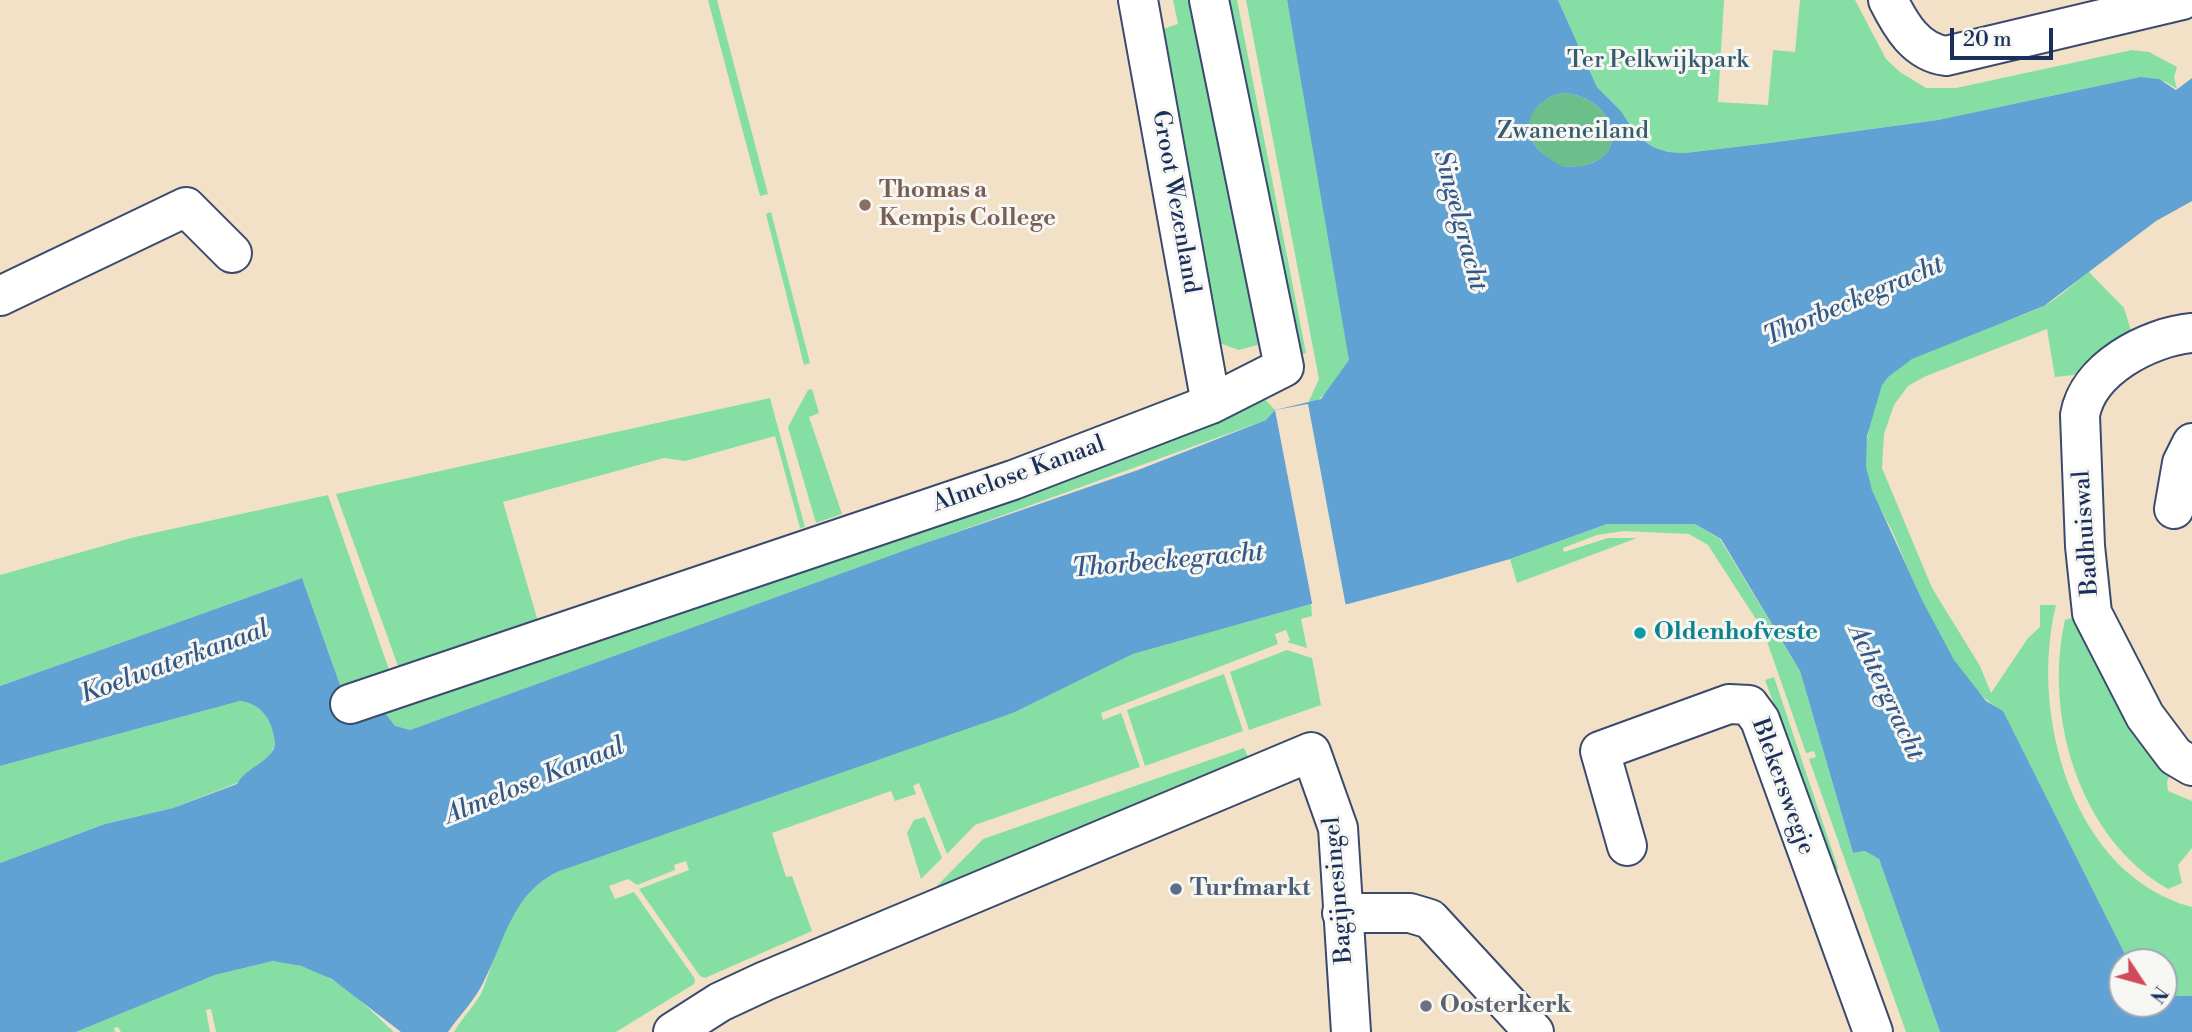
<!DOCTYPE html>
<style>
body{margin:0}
#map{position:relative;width:2192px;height:1032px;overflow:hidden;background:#f3e1c7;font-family:"Libre Bodoni",serif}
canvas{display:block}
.north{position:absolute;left:2108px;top:948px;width:70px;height:70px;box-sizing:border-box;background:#f6f6f2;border:2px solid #9ea6b7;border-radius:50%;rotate:126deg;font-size:19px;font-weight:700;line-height:28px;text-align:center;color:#1b2f5e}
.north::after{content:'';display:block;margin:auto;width:24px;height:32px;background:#d1495b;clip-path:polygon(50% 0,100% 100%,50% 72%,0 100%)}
.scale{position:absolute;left:1950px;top:28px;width:103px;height:32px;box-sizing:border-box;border:4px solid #1b2f5e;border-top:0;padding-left:9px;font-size:21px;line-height:24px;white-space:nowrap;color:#1b2f5e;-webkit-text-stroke:5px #f6f6f2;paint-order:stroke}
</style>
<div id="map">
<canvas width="2192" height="1032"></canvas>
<div class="north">N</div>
<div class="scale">20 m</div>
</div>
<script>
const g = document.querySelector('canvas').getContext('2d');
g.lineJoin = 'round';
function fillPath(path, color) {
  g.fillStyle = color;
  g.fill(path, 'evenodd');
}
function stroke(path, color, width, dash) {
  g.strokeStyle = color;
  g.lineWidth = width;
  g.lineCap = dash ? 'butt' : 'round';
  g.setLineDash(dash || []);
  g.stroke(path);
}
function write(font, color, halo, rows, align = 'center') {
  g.font = font + ' "Libre Bodoni",serif';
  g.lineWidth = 6;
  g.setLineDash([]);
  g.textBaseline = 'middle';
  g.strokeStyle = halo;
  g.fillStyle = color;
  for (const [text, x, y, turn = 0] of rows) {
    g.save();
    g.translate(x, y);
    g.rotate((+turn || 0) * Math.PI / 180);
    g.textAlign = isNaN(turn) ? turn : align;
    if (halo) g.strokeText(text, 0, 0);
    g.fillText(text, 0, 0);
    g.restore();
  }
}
fillPath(new Path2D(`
 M708,0H717L768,194L760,196Z
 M1173,0H1200L1268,342L1239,350L1219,343L1154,32L1178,24Z
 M1225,0H1237L1306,353L1296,356Z
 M1246,0H1287L1346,330L1349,361L1329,391L1313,404L1309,401L1319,379Z
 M1558,0H1724L1718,102L1768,105L1773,50L1795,52L1800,0H1855L1886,59L1900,72L1926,88H1956L2132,50L2149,52L2177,67L2174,77L2177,89L2166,82L2140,77L1938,120L1769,143L1685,153L1668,152L1653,147L1637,136L1621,111L1597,87Z
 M771,212L810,363L804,365L766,214Z
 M2089,272L2124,308L2133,337L2074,375L2055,377L2047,329L1926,376L1908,386L1894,405L1884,434L1882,468L1932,588L1980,666L1991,693L2028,638L2040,627V605H2056C2029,714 2072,875 2192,907V996H2164V962H2129L2003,712C1948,677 1918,591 1893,533C1883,512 1870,493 1866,469C1863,450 1874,391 1887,377C1920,344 1998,327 2042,307C2058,299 2074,283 2089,272Z
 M812,389L819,413L809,417L842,514L816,523L788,427L808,390Z
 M1261,395L1275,410L1266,420L410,730L395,727L385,714L372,719L359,718Z
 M770,398L805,527L800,528L775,436L685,461L664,458L503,502L540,628L402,677L336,494Z
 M328,495L393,681L344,696L302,578L0,686V575L135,537Z
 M1607,524H1695L1720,539L1800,671L1853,853L1865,851L1879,859L1940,1032H1906L1809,759L1816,757L1814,751L1806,753L1763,630L1708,545L1689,534L1624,531L1597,535L1563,548L1564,552L1608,538H1637L1517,583L1510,559Z
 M1311,604L1312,616L1301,619L1307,648L1287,642L1290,640L1286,630L1275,634L1278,644L1101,713L1103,720L1121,713L1140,767L975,825L947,854L919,783L913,786L916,794L895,801L891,791L772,833L786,877L792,876L812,931L705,978L700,976L639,889L689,870L686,861L674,865L675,870L637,885L628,879L609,886L615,899L634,892L695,979L694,984L616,1032H454C462,1017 478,1003 484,987C499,945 512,895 557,872L1013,713L1133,654Z
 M2075,617L2156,765L2162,773L2168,768L2173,769L2167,781L2168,791L2192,801V848L2178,865L2182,883L2168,889C2080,839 2043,716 2065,620Z
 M1287,650L1312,658L1321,705L1249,730L1230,672Z
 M1224,674L1243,731L1145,766L1127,710Z
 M1774,677L1838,868L1836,873L1765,680Z
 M240,701C263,704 273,722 275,744L270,755L237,783L173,808L105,824L0,863V766Z
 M1244,748L1250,761L930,893L983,839Z
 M925,817L942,858L921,879L907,833L914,820Z
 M273,961C333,968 354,995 394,1032H216L211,1009L206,1010L210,1032H121L118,1027L114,1028L115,1032H76L215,975Z`), '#85dfa5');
fillPath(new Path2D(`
 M1563,93C1622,97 1636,173 1561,166C1551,160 1537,152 1532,140C1521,116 1541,97 1563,93Z`), '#6cbe8a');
fillPath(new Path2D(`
 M1287,0H1558L1597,87L1621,111L1637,136L1653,147L1668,152L1685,153L1769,143L1938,120L2140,77L2159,79L2176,90L2192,78V201L2156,221L2044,306L1912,359L1888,377L1882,385L1867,436L1866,467L1872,490L1922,600L1954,660L1986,701L2003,711L2129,962H2122V1004H2164V996H2192V1032H1940L1879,859L1865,851L1853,853L1800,671L1721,539L1695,524H1607L1510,559L1430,582L1348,604H1311L1133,654L1013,713L557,872C511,895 505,941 483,983C475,1000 459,1016 448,1032H401L332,979L301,966L273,961L215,975L76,1032H0V863L105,824L173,808L237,784C246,767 272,762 275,744C273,722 263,704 240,701L0,766V686L302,578L344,696L359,718L372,719L385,713L395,726L410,730L917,546L1138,470L1266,420L1275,410L1321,399L1349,360ZM1563,93C1622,97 1636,173 1561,166C1551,159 1537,152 1532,140C1522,116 1541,97 1563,93Z`), '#60a2d4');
fillPath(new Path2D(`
 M1308,404L1346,607L1313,608L1275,410Z`), '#f3e1c7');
const minor = new Path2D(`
 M1138,0L1211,404
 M1888,0C1901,26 1916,52 1946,56L2182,0
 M0,296L186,207L232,253
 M2192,333C2148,337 2088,369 2080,415L2085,546L2092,613L2145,716L2175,756L2192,766
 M2174,509L2182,463L2192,443
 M350,704L1013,480L1211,404L1284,367L1209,0
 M1627,846L1600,751L1729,704L1749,705L1760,720L1873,1032
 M1342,913H1410L1430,919L1534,1032
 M673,1032L720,1002L765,981L1311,752L1338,828L1351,1032`);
stroke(minor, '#3b4a6e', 42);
stroke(minor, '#fff', 38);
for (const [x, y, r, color] of [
 [865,205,7,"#8d6e63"],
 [1640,633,7,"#0f9aa8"],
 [1176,889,7,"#5c6f8a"],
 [1426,1006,7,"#6b7280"]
]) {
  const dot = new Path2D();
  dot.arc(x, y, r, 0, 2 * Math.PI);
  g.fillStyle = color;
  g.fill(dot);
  stroke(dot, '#f6f6f2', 2.5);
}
write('24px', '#365b70', '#f6f6f2', [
 ["Ter Pelkwijkpark",1658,61],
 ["Zwaneneiland",1573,132]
]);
write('bold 24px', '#785e54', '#f6f6f2', [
 ["Thomas a",879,191],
 ["Kempis College",879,219]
], 'left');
write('24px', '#1b2f5e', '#f6f6f2', [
 ["Groot Wezenland",1175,202,80],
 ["Almelose Kanaal",1019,475,-20],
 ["Badhuiswal",2087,533,-94],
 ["Blekerswegje",1782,787,70],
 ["Bagijnesingel",1339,890,-95]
]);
write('bold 24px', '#0d838f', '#f6f6f2', [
 ["Oldenhofveste",1654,633]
], 'left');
write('bold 24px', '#4e5e75', '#f6f6f2', [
 ["Turfmarkt",1190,889]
], 'left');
write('bold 24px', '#5b616d', '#f6f6f2', [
 ["Oosterkerk",1440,1006]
], 'left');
write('italic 26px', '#335787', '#f6f6f2', [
 ["Singelgracht",1459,221,75],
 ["Thorbeckegracht",1854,302,-23],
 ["Thorbeckegracht",1168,562,-5],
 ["Koelwaterkanaal",175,663,-20],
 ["Achtergracht",1885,693,65],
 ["Almelose Kanaal",535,782,-22]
]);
</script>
